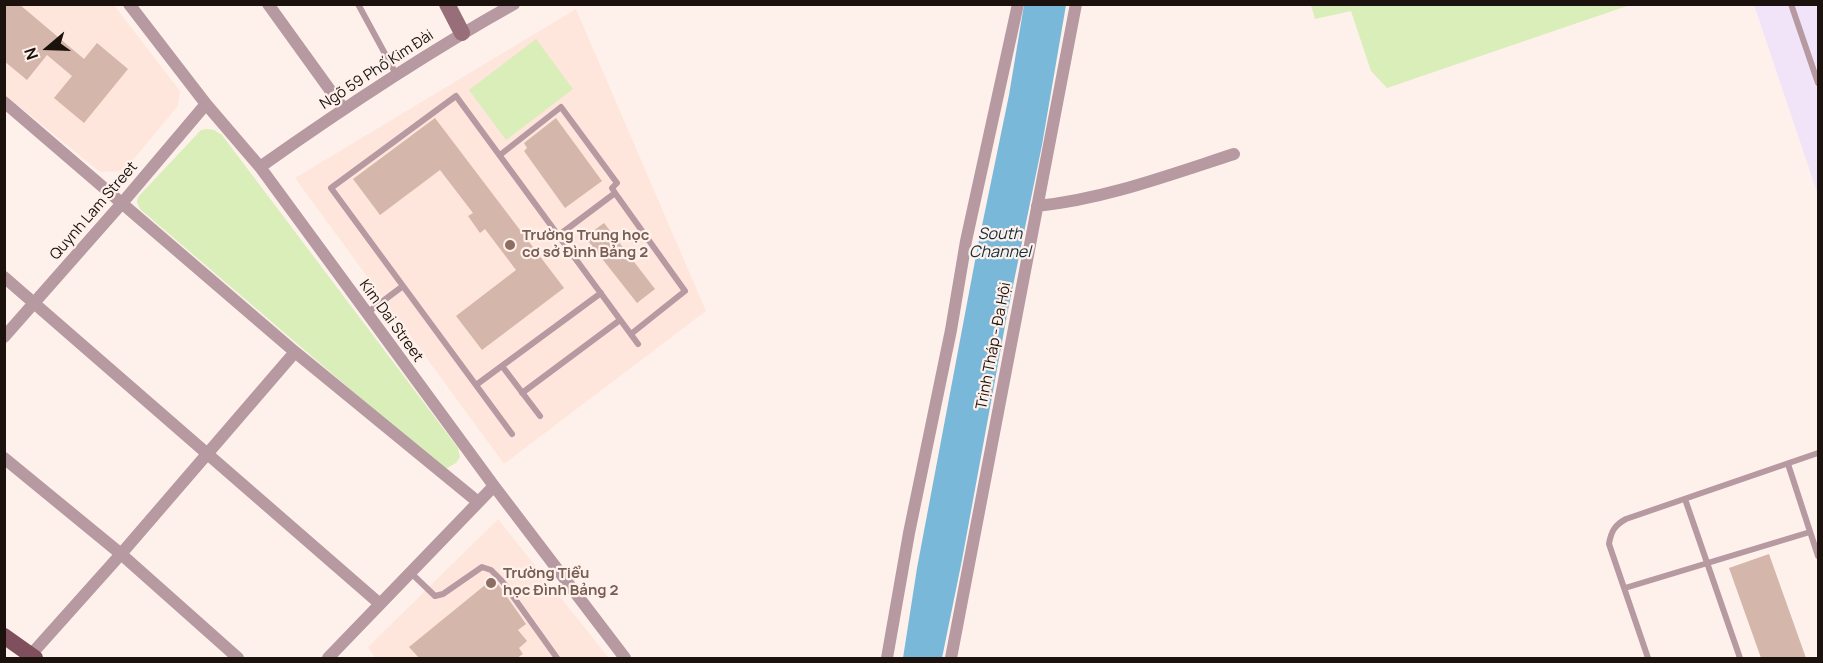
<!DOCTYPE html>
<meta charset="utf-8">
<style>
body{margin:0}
#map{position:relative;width:1823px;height:663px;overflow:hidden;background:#fef1eb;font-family:Manrope,sans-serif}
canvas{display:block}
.frame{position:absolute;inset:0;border:6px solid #1c120d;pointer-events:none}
.north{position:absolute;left:18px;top:18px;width:60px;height:60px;-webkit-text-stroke:4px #fef1eb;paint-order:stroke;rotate:251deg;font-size:16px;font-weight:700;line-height:24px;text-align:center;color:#1c120d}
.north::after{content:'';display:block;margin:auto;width:21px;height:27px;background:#1c120d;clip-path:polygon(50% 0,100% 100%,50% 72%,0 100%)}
</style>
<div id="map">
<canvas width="1823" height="663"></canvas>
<div class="frame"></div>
<div class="north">N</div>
</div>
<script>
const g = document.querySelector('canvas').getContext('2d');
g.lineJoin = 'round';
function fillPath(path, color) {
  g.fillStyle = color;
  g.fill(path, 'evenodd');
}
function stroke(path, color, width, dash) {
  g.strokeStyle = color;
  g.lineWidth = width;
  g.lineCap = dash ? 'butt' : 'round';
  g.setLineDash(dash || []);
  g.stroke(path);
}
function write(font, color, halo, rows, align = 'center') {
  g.font = font + ' Manrope,sans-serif';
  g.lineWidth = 4.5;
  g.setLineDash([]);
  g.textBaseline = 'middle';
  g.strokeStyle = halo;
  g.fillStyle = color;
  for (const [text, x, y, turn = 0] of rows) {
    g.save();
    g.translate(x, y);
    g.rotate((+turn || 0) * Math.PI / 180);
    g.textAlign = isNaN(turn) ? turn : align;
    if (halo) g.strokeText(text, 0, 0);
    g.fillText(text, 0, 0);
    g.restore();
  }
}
fillPath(new Path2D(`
 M4,5H114L180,91L178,106L124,171L100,172L5,95Z
 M576,9L706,311L504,464L295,178Z
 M498,519L609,658H375L368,647Z`), '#ffe6dc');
fillPath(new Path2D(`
 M1754,5H1818V195Z`), '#f2e4f8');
fillPath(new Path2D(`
 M1311,5V4L1630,5L1387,88L1371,71L1351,11L1315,19Z
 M536,39L573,89L506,140L469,90Z
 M207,129L214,130L222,135L458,448L460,457L456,463L447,468L441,467L140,209L137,202L138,197L201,130Z`), '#d9eeb8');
fillPath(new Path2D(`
 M1024,5H1066L1042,145L1007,315L962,560L942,658H903L917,568L978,245L1009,95Z`), '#7ab8d9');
fillPath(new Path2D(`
 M4,4H19L84,59L97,43L128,69L84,123L54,98L72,76L47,55L27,80L4,61Z
 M435,118L564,288L482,350L456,316L516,270L485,229L480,233L468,216L473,213L440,170L380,215L353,179Z
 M556,118L602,181L565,208L524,151L527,148L524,143Z
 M604,223L655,289L637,303L585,237Z
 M1769,554L1806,658H1761L1729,568Z
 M490,581L495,587L498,584L526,624L518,630L527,641L519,648L523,654L517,658H419L409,647Z`), '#d5b6aa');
stroke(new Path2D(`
 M358,4L396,74
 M1791,4L1818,83
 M500,155L561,107L617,183L612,188L615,193
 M559,235L615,193L685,291L631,334
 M403,286L331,188L456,96L638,344
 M367,313L403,286L512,434
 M502,366L540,416
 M476,385L601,293
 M522,393L620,320
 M1788,464L1818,556
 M1685,499L1740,658
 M411,573L435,596L443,594L482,567L491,570L502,581L557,658
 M1625,588L1810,532
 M1648,658L1609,544C1611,531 1615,525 1626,519L1818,453`), '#b699a1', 6);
stroke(new Path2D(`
 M129,4L206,104L260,167L494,486L625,658
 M268,4L343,108
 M4,102L295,352L478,502
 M260,167C342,109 426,53 514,4
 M1037,206C1105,199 1169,175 1234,154
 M4,277L380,604
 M4,337L123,202L206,104
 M4,458L121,554L238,658
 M28,658L121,554L295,352
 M328,658L494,486
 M887,658L909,533L951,330L966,241L1018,4
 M951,658L1076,4`), '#b699a1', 12);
stroke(new Path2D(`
 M447,4L462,33`), '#976e79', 16);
stroke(new Path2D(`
 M4,636L35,658`), '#7f4f5d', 16);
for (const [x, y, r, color] of [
 [510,245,6,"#8d6e63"],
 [491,583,6,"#8d6e63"]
]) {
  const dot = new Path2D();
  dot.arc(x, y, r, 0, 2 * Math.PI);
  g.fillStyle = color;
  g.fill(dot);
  stroke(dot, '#fef1eb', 2);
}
write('15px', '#1c120d', '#fef1eb', [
 ["Ngõ 59 Phố Kim Đài",377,70,-33],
 ["Quynh Lam Street",94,211,-49],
 ["Kim Dai Street",391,321,54],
 ["Trịnh Tháp - Đa Hội",994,346,-79]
]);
write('bold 15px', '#785e54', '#fef1eb', [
 ["Trường Trung học",522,236],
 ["cơ sở Đình Bảng 2",522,253],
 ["Trường Tiểu",503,574],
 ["học Đình Bảng 2",503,591]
], 'left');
write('italic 16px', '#112e3d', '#fef1eb', [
 ["South",1000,235],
 ["Channel",1000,253]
]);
</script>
